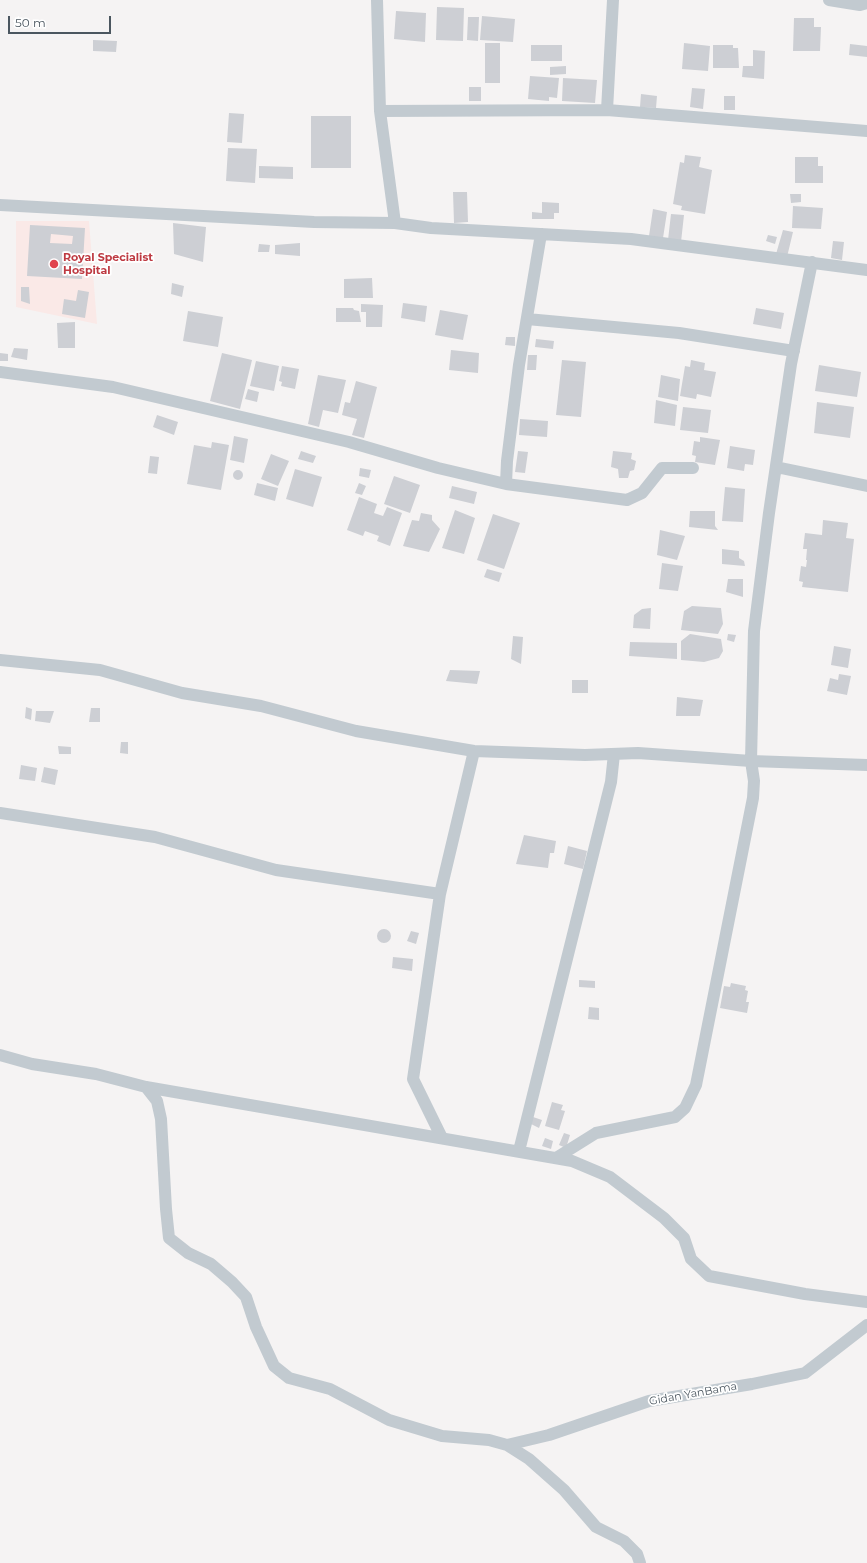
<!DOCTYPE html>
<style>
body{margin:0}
#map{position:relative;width:867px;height:1563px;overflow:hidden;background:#f5f3f3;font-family:Montserrat,sans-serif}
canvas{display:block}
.scale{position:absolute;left:8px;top:16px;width:103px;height:18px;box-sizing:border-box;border:2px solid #4b565f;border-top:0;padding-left:5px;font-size:12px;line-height:14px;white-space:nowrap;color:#4b565f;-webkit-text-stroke:3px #fff;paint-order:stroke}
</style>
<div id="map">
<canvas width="867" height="1563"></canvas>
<div class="scale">50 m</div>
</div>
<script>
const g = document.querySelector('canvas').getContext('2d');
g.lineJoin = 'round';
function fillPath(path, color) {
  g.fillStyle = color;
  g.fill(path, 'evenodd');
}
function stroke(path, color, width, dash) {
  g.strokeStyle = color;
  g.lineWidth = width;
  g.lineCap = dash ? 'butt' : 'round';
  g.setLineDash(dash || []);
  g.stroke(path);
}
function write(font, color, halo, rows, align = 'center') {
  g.font = font + ' Montserrat,sans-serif';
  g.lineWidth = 3.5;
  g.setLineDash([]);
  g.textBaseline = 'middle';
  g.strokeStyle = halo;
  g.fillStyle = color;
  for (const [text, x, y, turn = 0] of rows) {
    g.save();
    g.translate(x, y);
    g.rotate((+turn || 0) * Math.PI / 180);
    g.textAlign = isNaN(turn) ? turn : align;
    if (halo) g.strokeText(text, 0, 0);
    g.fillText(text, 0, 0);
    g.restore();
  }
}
fillPath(new Path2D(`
 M16,221H89L97,324L16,307Z`), '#fae9e7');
fillPath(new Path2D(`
 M437,7L464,8L463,41L436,40Z
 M396,11L426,13L425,42L394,39Z
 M482,16L515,19L513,42L480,40Z
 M468,17H479L478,41L467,40Z
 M794,18H814V27H821L820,51H793Z
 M93,40L117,41L116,52L93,51Z
 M485,43H500V83H485Z
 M684,43L710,46L708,71L682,69Z
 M850,44L867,46V57L849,55Z
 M531,45H562V61H531Z
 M713,45H733V48H738L739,68H713Z
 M753,50L765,51L764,79L742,77L743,66H753Z
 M566,66V74L550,75V67Z
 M530,76L559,78L557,98L549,97V101L528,99Z
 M563,78L597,80L595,103L562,101Z
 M469,87H481V101H469Z
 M692,88L705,89L703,109L690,107Z
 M641,94L657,96L656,108L640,107Z
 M724,96H735V110H724Z
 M229,113L244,114L242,143L227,142Z
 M311,116H351V168H311Z
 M228,148L257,149L255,183L226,181Z
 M685,155L701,157L699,167L712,170L705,214L681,210L682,206L673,204L680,162L684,163Z
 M795,157H818V166H823V183H795Z
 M259,166L293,167V179L259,178Z
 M453,192H467L468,222L454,223Z
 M790,194H801V202L791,203Z
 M542,202L559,203V213H554V219H532V212L542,213Z
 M793,206L823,208L821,229L792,228Z
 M653,209L667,212L663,238L649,236Z
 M671,214L684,215L681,242L668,240Z
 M173,223L206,227L203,262L174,254Z
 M30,225L85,228L82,279L27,276ZM51,234L73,236L72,244L50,243Z
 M783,230L793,232L787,257L776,254Z
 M768,235L777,237L775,244L766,241Z
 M833,241L844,242L842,260L831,258Z
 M300,243V256L275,254V245Z
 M259,244L270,245L269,252H258Z
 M372,278L373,298H344V279Z
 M172,283L184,286L182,297L171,294Z
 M21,287H29L30,304L21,301Z
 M78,290L89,292L85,318L62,314L64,299L76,301Z
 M403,303L427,306L425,322L401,318Z
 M361,304L383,305L382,327H366V312H361Z
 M336,308H353L354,310L359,311L361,322H336Z
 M756,308L784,313L781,329L753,324Z
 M440,310L468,315L463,340L435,335Z
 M188,311L223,317L218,347L183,341Z
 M75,322V348H58L57,323Z
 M506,337H515V346L505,345Z
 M536,339L554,341L553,349L535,347Z
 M14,348L28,349L27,360L11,357Z
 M451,350L479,353L478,373L449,370Z
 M0,353L8,354V361H0Z
 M222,353L252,360L240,409L210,401Z
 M528,355H537L536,370H527Z
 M562,360L586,362L581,417L556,415Z
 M691,360L705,363L704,370L716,372L711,397L697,394L696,399L680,396L685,366L690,367Z
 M256,361L279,366L274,391L250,386Z
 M819,365L861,372L857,397L815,391Z
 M282,366L299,369L295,389L281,386L282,382L279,381Z
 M318,375L346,380L338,413L323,410L319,427L308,424Z
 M661,375L680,379L678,401L658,397Z
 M356,381L377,387L364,438L352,435L357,419L342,415L345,402L350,403Z
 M248,389L259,392L257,402L245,399Z
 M656,400L677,405L675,426L654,423Z
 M817,402L854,407L850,438L814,433Z
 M683,407L711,410L708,433L680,430Z
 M157,415L178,422L174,435L153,427Z
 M520,419L548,421L547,437L519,435Z
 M234,436L248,439L244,463L230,460Z
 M700,437L720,440L715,465L695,462L696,456L692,455L694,441L700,442Z
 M212,442L229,445L221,490L187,484L194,445L211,448Z
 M730,446L755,450L753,465L745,464L744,471L727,468Z
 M301,451L316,456L313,463L298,459Z
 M518,451L528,452L525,473L515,472Z
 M613,451L632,453L631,459L636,461L634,470L630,471L628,478H619L618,469L611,467Z
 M271,454L289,461L278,486L261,479Z
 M150,456L159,457L157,474L148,473Z
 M360,468L371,470L369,478L359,476Z
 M295,469L322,477L313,507L286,499Z
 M233 475a5 5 0 1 1 10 0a5 5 0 1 1-10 0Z
 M394,476L420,485L410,513L384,504Z
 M257,483L278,488L275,501L254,495Z
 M359,483L366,486L362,495L355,493Z
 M452,486L477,492L474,504L449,498Z
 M725,487L745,489L743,522L722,521Z
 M359,497L377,504L374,513L383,516L387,507L402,513L390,546L377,541L379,536L365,531L363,536L347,530Z
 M455,510L475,518L464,554L442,548Z
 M690,511H715V526L718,530L689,527Z
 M421,513L432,515V520L440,529L429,552L403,546L412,520L419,521Z
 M493,514L520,523L504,569L477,560Z
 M823,520L848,523L846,538L854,539L848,592L802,587L803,582L799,581L801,566L806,567L807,560H806L807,549H803L805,533L822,535Z
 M660,530L685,536L677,560L657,555Z
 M722,549L739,551V558L744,561L745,566L722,564Z
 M662,563L683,566L678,591L659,589Z
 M487,569L502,573L499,582L484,577Z
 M728,579H743V597L726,592Z
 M692,606L721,608L723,624L718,634L681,630L684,611Z
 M651,608L650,629L633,628L634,615L642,609Z
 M690,634L721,639L723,651L719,658L704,662L681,660V641Z
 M728,634L736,635L734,642L727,640Z
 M513,636L523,637L521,664L511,659Z
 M630,642L677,643V659L629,656Z
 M834,646L851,649L848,668L831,665Z
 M450,670L480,671L477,684L446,681Z
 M839,674L851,676L847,695L827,691L830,678L838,680Z
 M572,680H588V693H572Z
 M677,697L703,700L700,716H676Z
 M26,707L32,709L31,720L25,718Z
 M91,708H100V722H89Z
 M36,711H54L50,723L35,721Z
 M121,742H128V754L120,753Z
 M58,746L71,747V754H59Z
 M21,765L37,768L35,781L19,779Z
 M44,767L58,770L55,785L41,782Z
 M524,835L556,841L554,853H550L548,868L516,864Z
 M568,846L587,851L583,869L564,864Z
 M377 936a7 7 0 1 1 14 0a7 7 0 1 1-14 0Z
 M411,931L419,933L416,944L407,941Z
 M393,957L413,959L412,971L392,968Z
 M579,980L595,981V988L579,987Z
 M731,983L746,986L745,990L748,991L746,1002H749L747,1013L720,1008L724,986L730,987Z
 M589,1007L599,1008V1020L588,1019Z
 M552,1102L563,1105L561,1110L565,1111L559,1130L545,1126Z
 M533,1117L542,1120L539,1128L531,1124Z
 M564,1133L570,1135L566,1148L559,1145Z
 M545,1138L553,1141L551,1149L542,1146Z`), '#cdcfd4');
stroke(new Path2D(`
 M377,0L380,111L395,223
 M829,0L860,5L867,3
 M607,110L613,0
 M380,111L607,110L867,131
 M0,205L314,222L395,223L431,228L631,239L867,270
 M527,319L679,333L794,351
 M0,372L113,387L349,442L438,468L506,484L627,500L642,493L662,468H693
 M776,467L867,486
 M506,484L507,461L519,365L541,234
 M0,660L100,670L182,693L261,706L356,731L474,751L585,755L638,753L751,761L867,765
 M0,813L155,837L276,870L440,894
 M0,1055L32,1064L96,1074L146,1087L572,1161L610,1177L664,1218L684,1238L691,1259L709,1276L805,1294L867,1302
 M146,1087L157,1101L161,1119L166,1209L169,1238L188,1253L211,1264L232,1282L246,1297L256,1327L274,1366L289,1378L330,1389L389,1420L442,1436L489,1440L507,1445L529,1459L564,1490L596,1527L624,1541L637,1554L640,1563
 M442,1138L413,1079L440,894L474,751
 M519,1151L611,782L614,754
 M556,1158L596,1133L675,1117L685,1108L696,1085L753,798L754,781L751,761L754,631L769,513L791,364L812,262
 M507,1445L549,1435L649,1401L752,1384L805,1373L867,1325`), '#c2cad0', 12);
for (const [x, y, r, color] of [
 [54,264,5,"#e0444e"]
]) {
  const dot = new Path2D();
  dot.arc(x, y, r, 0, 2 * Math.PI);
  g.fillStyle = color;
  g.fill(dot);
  stroke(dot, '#fff', 1.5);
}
write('bold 11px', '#be3a42', '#fff', [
 ["Royal Specialist",63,258],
 ["Hospital",63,271]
], 'left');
write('11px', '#4b565f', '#fff', [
 ["Gidan YanBama",693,1394,-10]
]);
</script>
